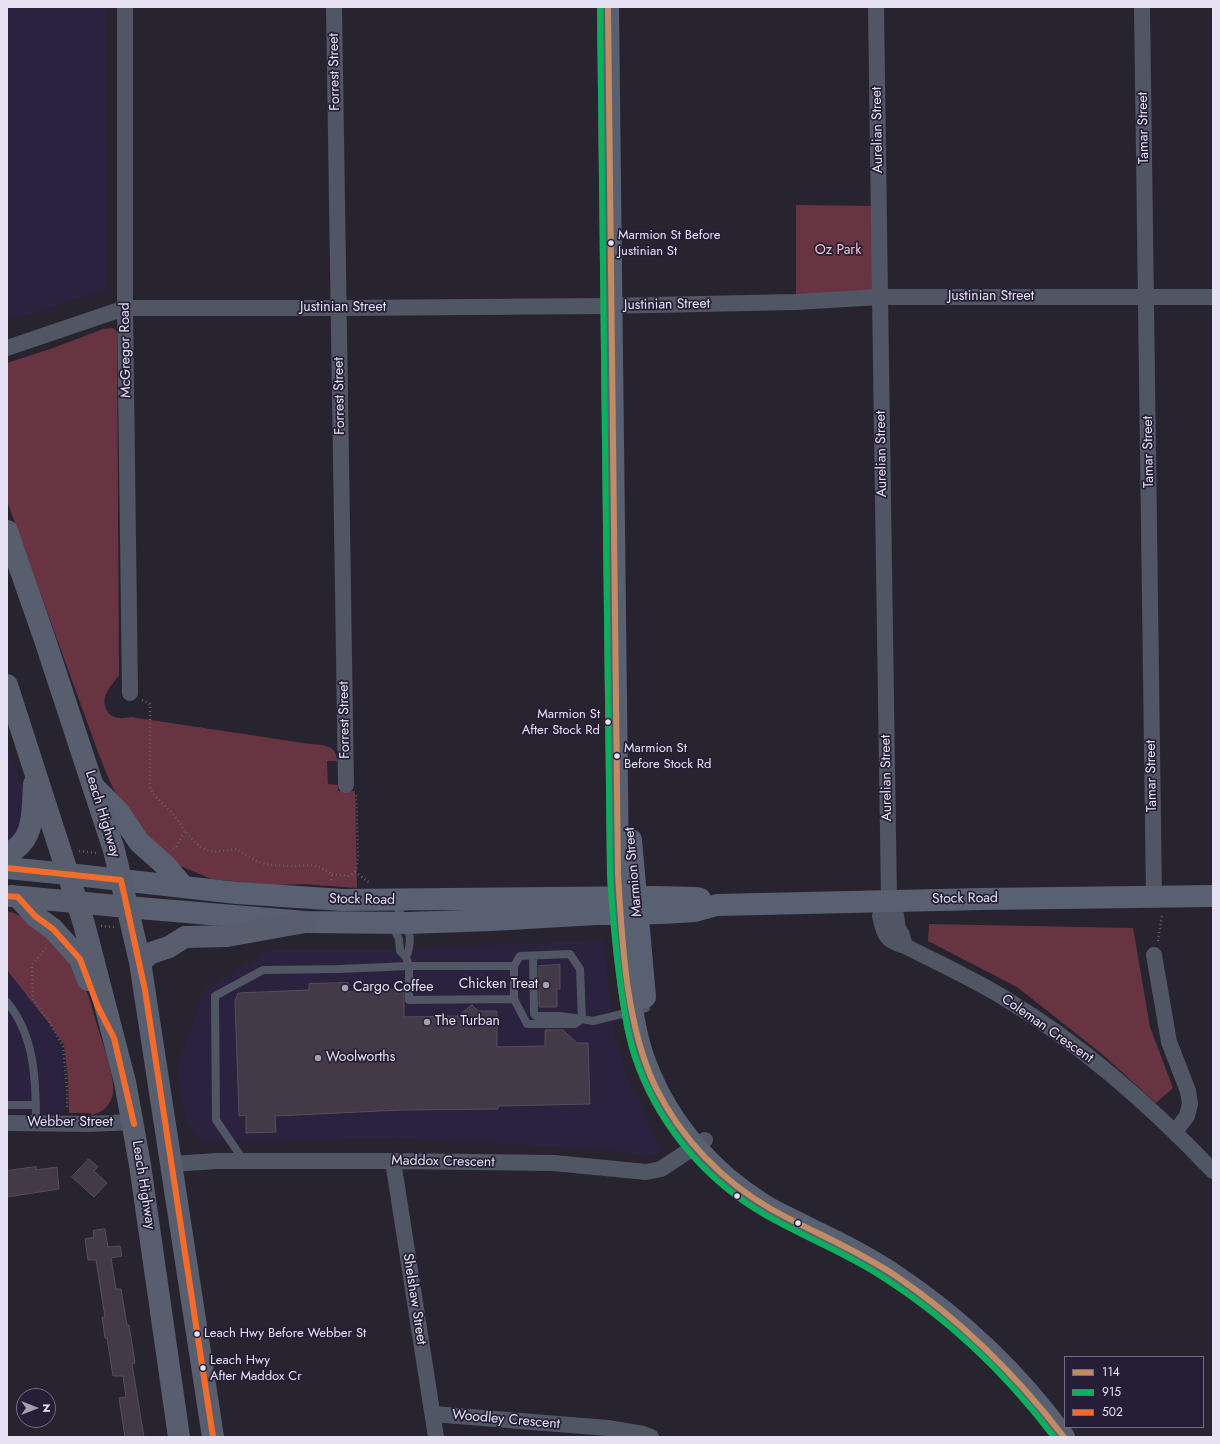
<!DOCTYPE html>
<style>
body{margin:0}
#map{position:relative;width:1220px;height:1444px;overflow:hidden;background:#272430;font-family:Jost,sans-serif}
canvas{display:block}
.frame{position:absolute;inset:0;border:8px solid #e6e2f3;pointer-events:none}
.legend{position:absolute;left:1064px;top:1356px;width:140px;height:72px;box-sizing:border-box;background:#251e36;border:1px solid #726c82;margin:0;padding:5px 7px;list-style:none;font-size:12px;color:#e6e2f3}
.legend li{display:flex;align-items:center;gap:8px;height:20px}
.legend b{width:20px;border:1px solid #726c82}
.north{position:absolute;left:16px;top:1388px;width:40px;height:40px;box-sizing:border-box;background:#251e36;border:1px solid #726c82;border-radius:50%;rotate:90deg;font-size:11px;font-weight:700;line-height:16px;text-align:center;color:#e6e2f3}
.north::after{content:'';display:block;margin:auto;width:14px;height:18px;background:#a3a0af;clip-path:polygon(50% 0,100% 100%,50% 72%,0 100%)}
</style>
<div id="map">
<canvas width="1220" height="1444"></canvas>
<div class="frame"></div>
<ul class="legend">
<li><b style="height:5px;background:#c18c65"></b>114</li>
<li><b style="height:5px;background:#0daf5c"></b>915</li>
<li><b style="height:5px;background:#f36c2b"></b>502</li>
</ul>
<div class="north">N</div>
</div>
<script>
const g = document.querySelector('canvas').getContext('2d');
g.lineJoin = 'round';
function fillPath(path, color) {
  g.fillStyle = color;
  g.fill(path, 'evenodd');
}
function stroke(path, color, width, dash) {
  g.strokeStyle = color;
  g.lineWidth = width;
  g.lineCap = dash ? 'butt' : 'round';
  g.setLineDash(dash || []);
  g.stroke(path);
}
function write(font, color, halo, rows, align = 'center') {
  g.font = font + ' Jost,sans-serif';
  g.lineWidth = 3.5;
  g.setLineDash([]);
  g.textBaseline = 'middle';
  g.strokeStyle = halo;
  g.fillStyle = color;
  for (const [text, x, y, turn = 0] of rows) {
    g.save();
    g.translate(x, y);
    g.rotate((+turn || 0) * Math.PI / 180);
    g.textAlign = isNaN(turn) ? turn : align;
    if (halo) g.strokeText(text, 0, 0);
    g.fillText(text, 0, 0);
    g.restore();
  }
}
fillPath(new Path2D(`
 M7,7H106L107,289L7,321Z
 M7,744L24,791L19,832L7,843Z
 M603,940L615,1036L629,1081L662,1152L644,1156L607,1150L396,1138L202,1143L186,1121L179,1085L178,1065L205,989L270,950L391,949Z
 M7,964L55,1025L62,1054L65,1113L7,1114Z`), '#2a223e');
fillPath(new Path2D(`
 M796,205L879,206L880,297L796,302Z
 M113,328L117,332L119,675C115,681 109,687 106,694C102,702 106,715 115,717C120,719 126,718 131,717L310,744C323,745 337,745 337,761H327L328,784L338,785V791H355L357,888L303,884L276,885L262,887L232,881L212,879L178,865L135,828L110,782L98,752L7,501V363L53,348L103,329Z
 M7,911C28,917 47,931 62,948C68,954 83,981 86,990C91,1001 93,1013 97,1025C102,1041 115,1076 113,1093C111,1105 103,1113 91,1115V1113H69L68,1079L64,1045L51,1026L7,970Z
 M929,924L1133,928L1150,1027L1173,1088L1156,1103L1102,1054L1017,987L928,941Z`), '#683442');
const building = new Path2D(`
 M560,965V989H557V1007H539V966Z
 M348,983V992L404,989V1017L459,1016L471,1005H472L478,1011H497V1047L545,1046V1030H563L577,1043H588L590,1104L498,1106V1109L401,1110L275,1116L276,1132L246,1133V1115L239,1116L235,1001L238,993L309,990V984Z
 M89,1159L98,1167L94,1171L107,1183L94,1197L72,1177Z
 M36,1167V1170L57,1167L59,1189L7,1197V1171Z
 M105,1229L108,1247L120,1246L122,1256L111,1258L116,1289H121L127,1325H129L135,1363L132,1364L144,1437H125L119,1398L126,1397L123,1376H113L107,1338H105L102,1317H105L96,1260H88L85,1239L94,1237L93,1231Z`);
fillPath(building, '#443947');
stroke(building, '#554f59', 1);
stroke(new Path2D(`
 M142,700L150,704V785L152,793L174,815L185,831
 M173,849L176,847L185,831L198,845L206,850L214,852L236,849L256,861L269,865L295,866L311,865L319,867L332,874L331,883
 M79,851L97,853
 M355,872L357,865L358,856L356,795
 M332,874L348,876L355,872L369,882
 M101,926L114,927
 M1158,941L1162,915
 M46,948L32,965L33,1000L49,1021L63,1047L67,1089V1109`), '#5e606c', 2.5, [1, 3]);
stroke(new Path2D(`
 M393,901C405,920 416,935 406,957
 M392,925L399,939L400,951L406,957L409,966V1000L514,999V966
 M533,956L534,1014L536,1016H560L582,1019
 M514,999L527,1024H575L582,1019
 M7,1002C35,1036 36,1081 36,1123
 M7,1105H36
 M244,1161L216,1120L215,996L263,970L339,969L409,966H514L520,956L570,954L580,969L582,1019L593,1021L646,1008`), '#515664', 8);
stroke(new Path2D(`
 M125,7V308L130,693
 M334,7L346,785
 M876,7L880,297L889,901L896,915L898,929L902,935L905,946
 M1142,7L1154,897
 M7,348L125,308H339L606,306L796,302L880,297H1213
 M889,901L880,916C884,935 886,941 905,946C940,964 976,980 1009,1001C1085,1047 1152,1107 1213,1171
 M1154,955L1169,1042L1188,1091L1190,1104L1187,1116L1175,1132
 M7,1123L90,1124L133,1122
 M393,1161L436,1437
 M171,1164L217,1161H393L554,1163L646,1172L661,1169L705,1140
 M433,1414L608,1428L643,1434L651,1437`), '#515664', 16);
stroke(new Path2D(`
 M608,7L618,874C620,910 623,946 628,981C632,1010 636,1040 647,1067C669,1124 712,1173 764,1205C778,1214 794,1220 808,1228C838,1242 868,1257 896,1276C960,1319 1018,1374 1064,1437
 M94,787L119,812L139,842L166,866L183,886
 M631,840L645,997
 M121,880L237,893L343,900L656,897L696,898L700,899
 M127,907L305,922L407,923L492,920L596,914L662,913L695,911L717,905L983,899L1213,896`), '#596071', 22);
stroke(new Path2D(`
 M7,531L45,640L114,850L140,962L213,1437
 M7,685L84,924L125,1082L140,1165L179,1437
 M7,854C36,840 32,812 34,784
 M7,868L68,874L121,880
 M11,896L127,907
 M18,897L35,916L53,929L80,959L88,980
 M140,962L151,953L169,947L185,937L227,936L305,922`), '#585e6e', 22);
stroke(new Path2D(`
 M608,7L618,874C622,942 626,1027 656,1088C681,1138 722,1181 771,1209C812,1232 856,1249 896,1276C961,1320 1016,1375 1064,1437`), '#c18c65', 6);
stroke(new Path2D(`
 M600,7L610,874C612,912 616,951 621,989C625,1016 629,1044 640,1070C664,1131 709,1183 766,1215C803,1237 844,1252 881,1276C948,1318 1006,1374 1054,1437`), '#0daf5c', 6);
stroke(new Path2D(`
 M7,868L121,880L145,990L213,1437
 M7,896L18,897L35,916L53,929L80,959L98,1007L114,1038L134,1124`), '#f36c2b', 6);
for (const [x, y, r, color] of [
 [611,243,3.5,"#e6e2f3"],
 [608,722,3.5,"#e6e2f3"],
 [617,756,3.5,"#e6e2f3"],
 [546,985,4,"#a3a0af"],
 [345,988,4,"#a3a0af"],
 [427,1022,4,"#a3a0af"],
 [318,1058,4,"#a3a0af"],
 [737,1196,3.5,"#e6e2f3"],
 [798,1223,3.5,"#e6e2f3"],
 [197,1334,3.5,"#e6e2f3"],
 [203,1368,3.5,"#e6e2f3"]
]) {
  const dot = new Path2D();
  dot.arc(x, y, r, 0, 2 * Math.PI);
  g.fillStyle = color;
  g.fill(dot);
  stroke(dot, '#251e36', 1.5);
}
write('13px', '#e6e2f3', '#251e36', [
 ["Marmion St Before",618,236],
 ["Justinian St",618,252],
 ["Marmion St",600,715,"right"],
 ["After Stock Rd",600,731,"right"],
 ["Marmion St",624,749],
 ["Before Stock Rd",624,765],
 ["Leach Hwy Before Webber St",204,1334],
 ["Leach Hwy",210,1361],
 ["After Maddox Cr",210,1377]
], 'left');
write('14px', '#e6e2f3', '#251e36', [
 ["Forrest Street",335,72,-91],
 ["Tamar Street",1144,128,-91],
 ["Aurelian Street",878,130,-91],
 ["Justinian Street",991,297],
 ["Justinian Street",667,305,-1],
 ["Justinian Street",343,308],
 ["McGregor Road",126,350,-91],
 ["Forrest Street",340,396,-91],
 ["Tamar Street",1149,452,-91],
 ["Aurelian Street",882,454,-91],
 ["Forrest Street",345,720,-91],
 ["Tamar Street",1152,776,-91],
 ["Aurelian Street",887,778,-91],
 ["Leach Highway",102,814,73],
 ["Marmion Street",634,872,-95],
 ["Stock Road",965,899,-1],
 ["Stock Road",362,900,1],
 ["Coleman Crescent",1047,1029,35],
 ["Webber Street",70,1123],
 ["Maddox Crescent",443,1162,1],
 ["Leach Highway",143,1185,81],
 ["Shelshaw Street",414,1299,81],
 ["Woodley Crescent",506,1420,5]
]);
write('14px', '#f2c6ce', '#251e36', [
 ["Oz Park",838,251]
]);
write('14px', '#e6e2f3', '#251e36', [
 ["Chicken Treat",538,985,"right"],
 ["Cargo Coffee",353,988],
 ["The Turban",435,1022],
 ["Woolworths",326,1058]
], 'left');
</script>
